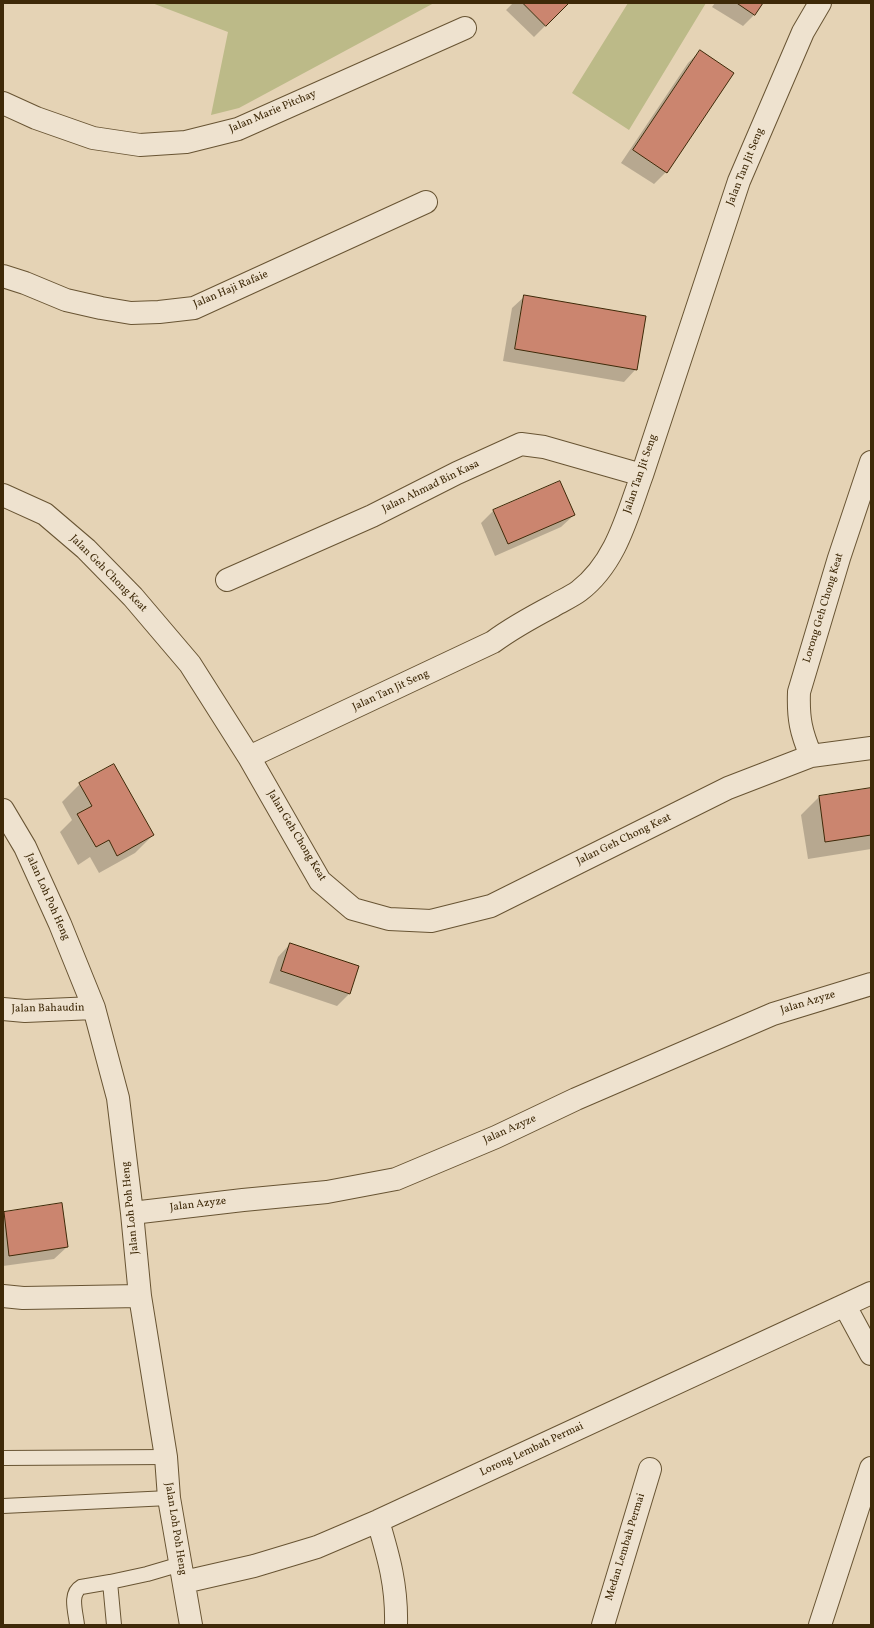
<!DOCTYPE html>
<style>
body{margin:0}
#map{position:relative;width:874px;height:1628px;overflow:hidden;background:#e5d3b5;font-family:Vollkorn,serif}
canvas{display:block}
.frame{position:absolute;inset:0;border:4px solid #3e2908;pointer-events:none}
</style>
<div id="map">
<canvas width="874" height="1628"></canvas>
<div class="frame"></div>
</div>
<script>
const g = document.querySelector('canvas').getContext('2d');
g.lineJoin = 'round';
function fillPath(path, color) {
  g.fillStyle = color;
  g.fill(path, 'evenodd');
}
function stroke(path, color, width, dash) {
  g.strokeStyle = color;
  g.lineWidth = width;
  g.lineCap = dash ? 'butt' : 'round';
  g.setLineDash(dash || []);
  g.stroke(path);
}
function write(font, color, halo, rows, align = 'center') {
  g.font = font + ' Vollkorn,serif';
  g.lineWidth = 3.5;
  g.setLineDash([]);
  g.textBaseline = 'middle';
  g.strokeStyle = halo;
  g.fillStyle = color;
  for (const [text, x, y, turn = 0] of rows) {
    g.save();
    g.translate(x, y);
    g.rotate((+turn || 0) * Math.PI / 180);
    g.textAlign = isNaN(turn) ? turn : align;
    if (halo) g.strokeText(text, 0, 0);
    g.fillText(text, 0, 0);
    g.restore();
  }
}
fillPath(new Path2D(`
 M152,3H434L239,108L211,115L228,32Z
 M628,3H706L629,130L572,93Z`), '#bcba88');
fillPath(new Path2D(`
 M513,3H568L534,37L506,10Z
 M715,3H761L755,14L743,26L712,7Z
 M700,51L666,172L654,184L621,163L688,63Z
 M525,296L636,369L624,382L503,361L512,308Z
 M560,482L574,515L561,527L495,556L481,523L493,511Z
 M80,784L153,835L135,853L99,873L90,857L78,865L60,832L72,820L62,802Z
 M871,789V849L808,859L801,815L819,797Z
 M290,944L358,967L349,994L337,1006L269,983L278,957Z
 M61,1204L67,1247L54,1259L3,1266V1214Z`), '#0003');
const building = new Path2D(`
 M523,3H569L546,26Z
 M737,3H763L755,15Z
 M700,50L734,73L667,173L633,150Z
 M524,295L646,316L637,370L515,349Z
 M560,481L575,515L508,544L493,510Z
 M114,764L154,835L117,856L109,840L96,847L77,814L92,806L79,783Z
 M871,788V835L825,842L819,796Z
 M290,943L359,966L350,994L281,971Z
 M62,1203L68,1247L9,1256L4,1212Z`);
fillPath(building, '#cb856f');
stroke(building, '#3e2908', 1);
const service = new Path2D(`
 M3,1458L166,1457
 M3,1506L169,1498
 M77,1625C76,1613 69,1594 81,1587L110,1582
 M114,1625L110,1582L147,1574L181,1564`);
const minor = new Path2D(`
 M3,103L36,118L93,138L140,145L186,142L238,129L465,28
 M3,276L25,283L66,300L101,308L131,313L159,312L194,308L426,202
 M3,495L45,514L86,549L133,597L190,664L249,757L320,881L353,909L389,919L431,921L491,906L728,788L811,756L871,748
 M227,580L372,516L457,473L521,444L544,447L642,475
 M811,756C801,732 798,719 799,692L839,558L871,462
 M249,757L493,642C512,628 532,617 553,606C561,601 571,597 579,591C616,563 627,516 642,475L739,181L803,32L820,3
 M3,810L25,847L60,924L94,1008L118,1098L132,1213L140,1296L166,1457L169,1498L191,1625
 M3,1009L25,1011L94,1008
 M132,1213L243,1200L327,1192L396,1179L496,1137L576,1099L773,1014L871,984
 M3,1296L23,1298L140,1296
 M845,1306L871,1354
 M378,1521C389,1558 397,1586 396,1625
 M184,1582L254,1566L317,1547L378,1521L871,1293
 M603,1625L650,1469
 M820,1625L871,1468`);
stroke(service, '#685433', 16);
stroke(minor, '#685433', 24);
stroke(service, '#eee2cf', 14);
stroke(minor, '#eee2cf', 22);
write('11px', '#3e2908', '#eee2cf', [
 ["Jalan Marie Pitchay",273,112,-23],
 ["Jalan Tan Jit Seng",746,167,-68],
 ["Jalan Haji Rafaie",231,290,-23],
 ["Jalan Tan Jit Seng",641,474,-71],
 ["Jalan Ahmad Bin Kasa",431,487,-26],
 ["Jalan Geh Chong Keat",108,574,45],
 ["Lorong Geh Chong Keat",824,608,-73],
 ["Jalan Tan Jit Seng",391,691,-25],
 ["Jalan Geh Chong Keat",296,836,59],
 ["Jalan Geh Chong Keat",624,840,-26],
 ["Jalan Loh Poh Heng",47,897,66],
 ["Jalan Azyze",808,1003,-17],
 ["Jalan Bahaudin",48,1009,-1],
 ["Jalan Azyze",510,1130,-24],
 ["Jalan Azyze",198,1205,-7],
 ["Jalan Loh Poh Heng",131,1208,-96],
 ["Lorong Lembah Permai",532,1450,-25],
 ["Jalan Loh Poh Heng",175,1529,81],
 ["Medan Lembah Permai",626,1547,-73]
]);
</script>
